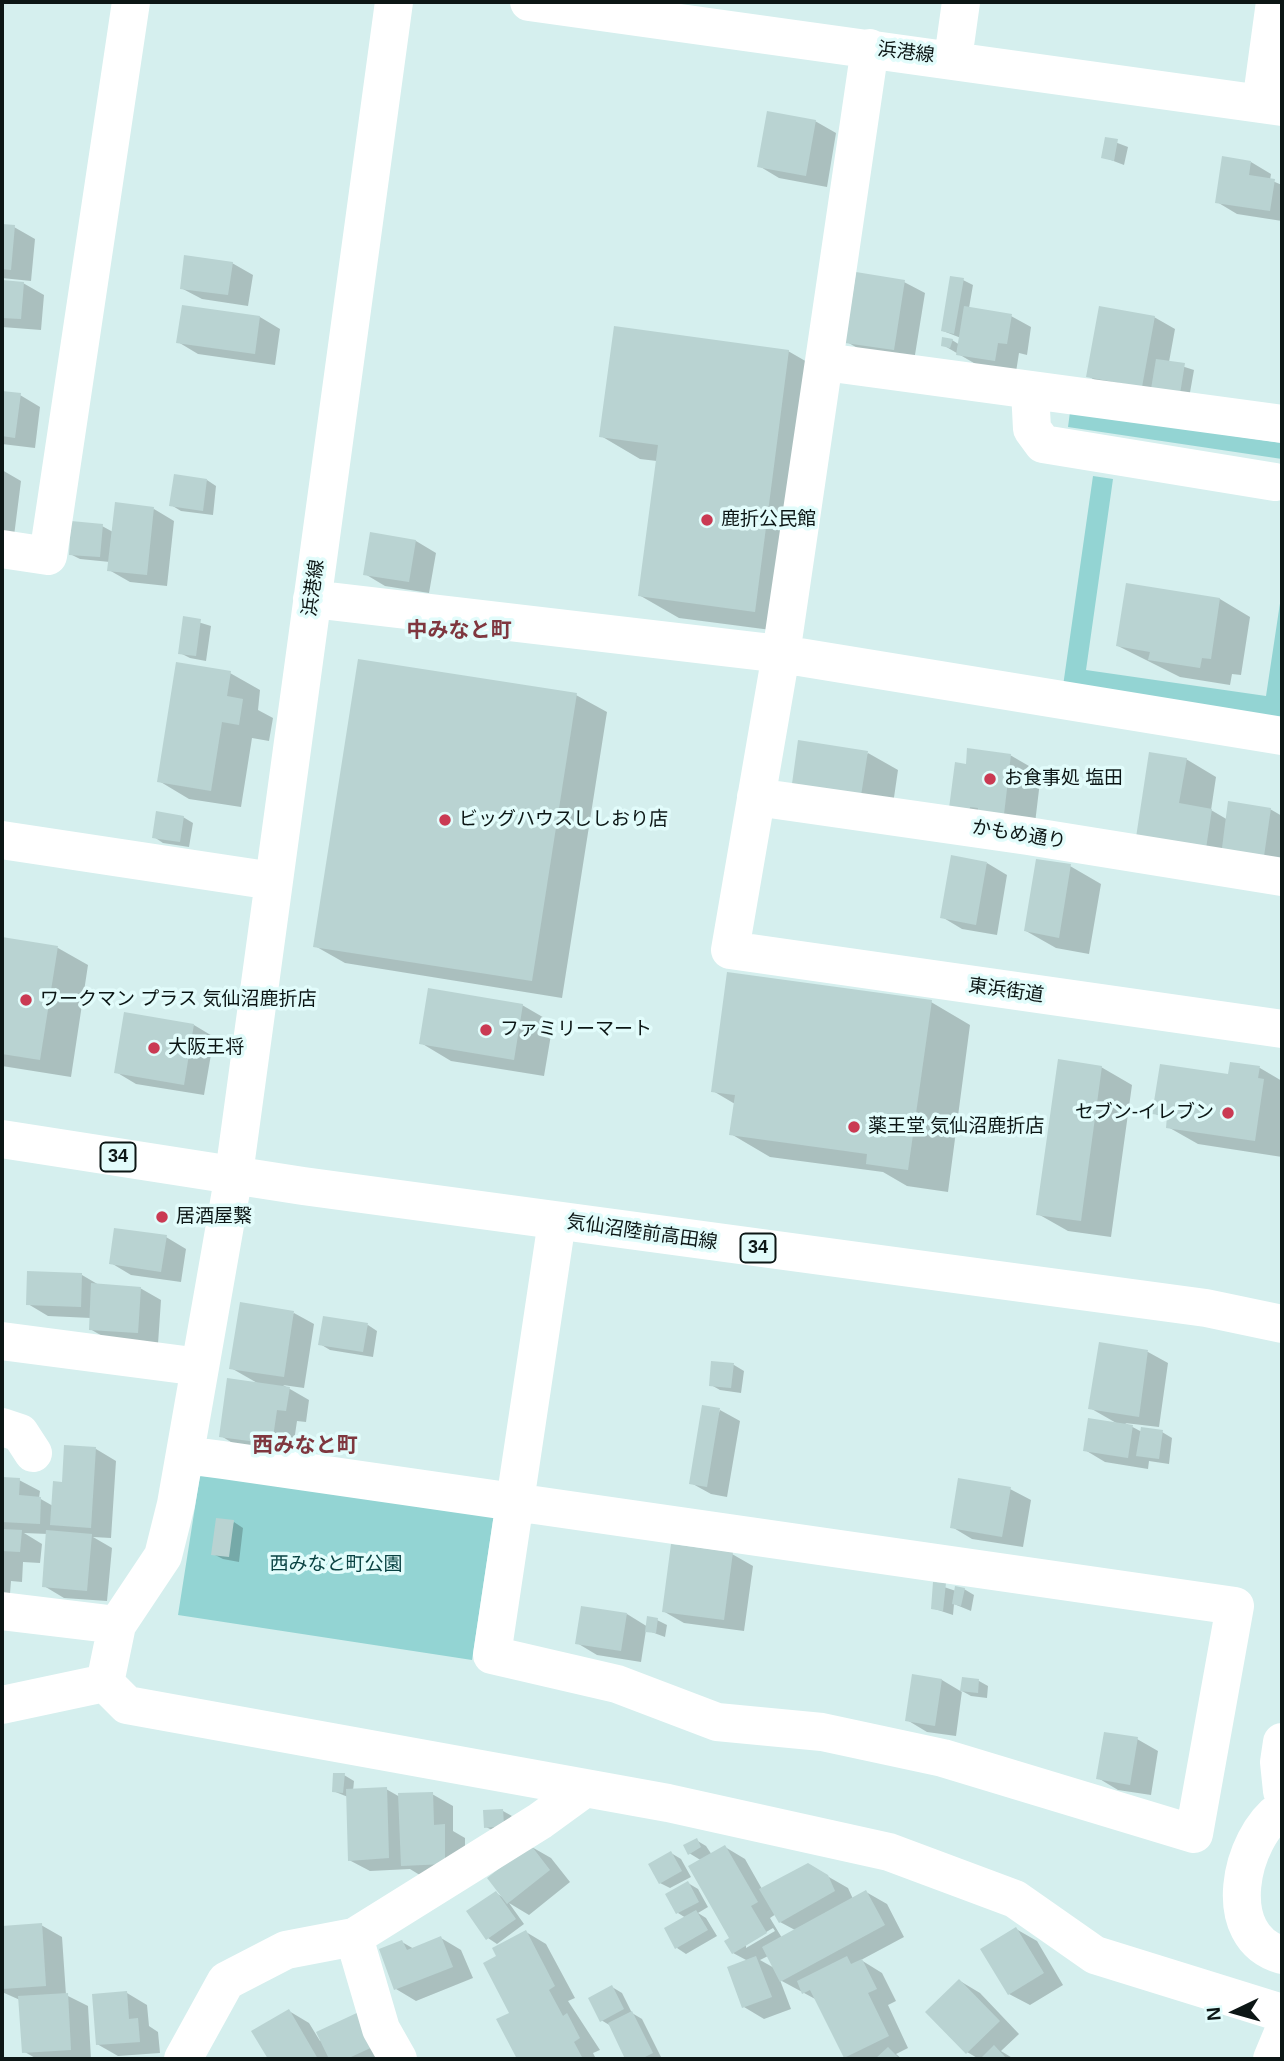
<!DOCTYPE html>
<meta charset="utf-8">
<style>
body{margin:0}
#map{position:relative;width:1284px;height:2061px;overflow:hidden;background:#d5efee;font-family:Arial,sans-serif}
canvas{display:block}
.frame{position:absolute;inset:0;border:4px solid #0c1615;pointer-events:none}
.north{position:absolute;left:1200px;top:1977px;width:70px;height:70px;-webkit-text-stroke:5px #e2fcfb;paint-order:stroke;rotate:265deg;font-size:19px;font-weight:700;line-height:28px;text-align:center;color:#0c1615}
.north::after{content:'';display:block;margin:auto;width:24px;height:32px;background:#0c1615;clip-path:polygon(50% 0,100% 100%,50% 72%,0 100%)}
</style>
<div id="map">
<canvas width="1284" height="2061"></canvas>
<div class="frame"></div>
<div class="north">N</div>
</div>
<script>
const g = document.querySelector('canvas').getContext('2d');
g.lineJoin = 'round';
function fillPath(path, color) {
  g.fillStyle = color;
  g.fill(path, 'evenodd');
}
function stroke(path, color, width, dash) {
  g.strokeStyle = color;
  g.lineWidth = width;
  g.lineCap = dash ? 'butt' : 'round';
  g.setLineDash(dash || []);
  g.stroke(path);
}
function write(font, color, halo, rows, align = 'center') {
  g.font = font + ' Arial,"Noto Sans JP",sans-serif';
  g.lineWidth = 7;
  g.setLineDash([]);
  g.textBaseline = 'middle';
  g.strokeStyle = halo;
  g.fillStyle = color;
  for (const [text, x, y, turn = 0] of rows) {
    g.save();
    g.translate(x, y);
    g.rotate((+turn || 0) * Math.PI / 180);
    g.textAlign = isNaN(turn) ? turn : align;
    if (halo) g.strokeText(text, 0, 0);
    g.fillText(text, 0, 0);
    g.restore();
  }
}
fillPath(new Path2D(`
 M1070,412L1282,443V459L1068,427Z
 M1093,476L1113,479L1086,670L1266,696L1282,590V718L1063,686Z
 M201,1469L494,1514L472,1660L178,1615Z`), '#93d4d3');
fillPath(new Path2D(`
 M815,121L836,133L827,187L779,178L759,166Z
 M1107,139L1128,147L1124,165L1103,157Z
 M1251,162L1271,174L1270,180L1282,185V221L1237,214L1217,202Z
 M2,226L14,227L35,239L31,281L2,278Z
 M232,263L253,275L248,306L202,299L181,288Z
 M963,280L973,285L969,308L1011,316L1031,327L1027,355L1019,353L1016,372L979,366L943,345L952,340L960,345L961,338L943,331Z
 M2,282L23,283L44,295L41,330L2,327Z
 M904,282L925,293L914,361L868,354L847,342Z
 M260,317L280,329L275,365L198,354L178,342Z
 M1154,317L1175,329L1169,362L1194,370L1189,398L1108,388L1088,376Z
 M788,351L828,374L794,633L679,618L639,595L657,461L640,459L601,436Z
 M2,393L20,395L40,407L35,448L2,444Z
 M2,470L21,481L14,536L2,535Z
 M207,480L216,486L213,515L181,511L171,505Z
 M154,509L174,521L167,586L130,582L109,570L110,562L80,559L70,554L102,526L113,532Z
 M372,534L416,541L436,553L429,593L385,586L365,574Z
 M1128,585L1220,599L1250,617L1241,675L1232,674L1230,685L1180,677L1118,646Z
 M185,618L211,626L206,661L190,658L180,653Z
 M230,673L260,690L258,710L273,718L269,741L252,738L241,807L189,799L159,781Z
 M576,695L607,712L562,998L345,963L315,946Z
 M868,753L898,770L891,818L823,808Z
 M1010,755L1041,773L1033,840L950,815L967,766Z
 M1186,759L1216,777L1211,810L1228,820L1270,809L1282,816V877L1167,861Z
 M183,817L193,823L189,847L163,843L154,837Z
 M987,863L1007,875L997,935L962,929L942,917Z
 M1070,866L1101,884L1089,954L1056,948L1026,931Z
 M2,939L58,948L88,965L71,1077L2,1066Z
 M931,1002L970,1025L948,1192L907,1186L883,1172L770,1157L731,1134L735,1104L713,1091Z
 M522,1005L553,1023L544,1076L451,1061L421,1043Z
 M194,1025L214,1037L204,1095L136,1084L116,1072Z
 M1231,1064L1260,1068L1282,1081V1157L1198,1144L1168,1127V1121L1154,1113L1230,1076Z
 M1101,1067L1132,1085L1111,1237L1068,1231L1038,1214Z
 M166,1237L186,1249L181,1282L131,1275L111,1263Z
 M82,1275L99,1285L140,1288L161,1300L158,1344L111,1341L90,1329L91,1318L48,1316L28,1304Z
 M294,1313L314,1324L304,1388L283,1385L309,1400L306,1422L297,1421L292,1455L241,1448L221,1436L259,1384L231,1368Z
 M368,1325L377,1331L373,1357L330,1350L320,1344Z
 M1100,1344L1148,1352L1168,1363L1159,1427L1125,1423L1142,1432H1162L1172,1438L1169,1464L1149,1461L1148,1469L1105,1462L1085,1450L1118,1424L1090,1408Z
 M713,1363L734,1365L744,1371L741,1393L720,1390L711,1385Z
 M720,1410L740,1421L727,1497L711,1494L691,1483Z
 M66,1447L96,1449L116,1461L111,1538L93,1537L112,1548L107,1601L64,1598L44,1586L48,1534L24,1533L42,1544L40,1563L23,1562L22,1582L11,1581L9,1606L2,1605V1479L19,1480L40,1491L39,1498L53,1506L63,1484Z
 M1010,1489L1031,1500L1023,1547L972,1539L952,1527Z
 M234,1522L243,1528L239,1562L223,1559L213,1554Z
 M732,1554L753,1566L744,1631L684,1623L663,1611Z
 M935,1584L956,1591L964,1589L974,1595L971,1611L954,1604L953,1615L932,1608Z
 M627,1614L648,1627L657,1620L667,1625L665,1637L646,1630L641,1662L597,1655L577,1643Z
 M914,1676L942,1680L962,1692L964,1679L979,1681L988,1686L987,1698L971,1696L962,1691L956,1736L927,1732L907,1720Z
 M1137,1739L1158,1751L1151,1795L1118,1790L1098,1778Z
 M344,1775L354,1781L353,1791L386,1789L400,1797L432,1794L453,1806V1831L465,1838V1875L423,1877L410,1869L370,1871L349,1860L348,1797L333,1791Z
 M503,1811L512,1816L496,1832L486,1827Z
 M696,1840L706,1846L712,1855L725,1847L745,1859L762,1889L808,1865L848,1888L853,1899L866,1892L887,1904L904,1937L861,1960L882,1973L896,2001L888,2005L908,2048L896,2054L902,2059L845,2057L817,2000L780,1980L791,2009L764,2019L744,2007L748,1961L733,1953L732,1939L702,1861L689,1853ZM776,1914L780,1922L795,1930L782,1938L770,1918ZM773,1928L775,1931L746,1948V1944ZM768,1956L776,1969L760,1960Z
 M530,1846L551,1858L570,1882L529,1915L509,1903L524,1924L497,1944L488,1938L496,1893L504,1898Z
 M671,1853L681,1859L691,1877L670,1888L660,1883Z
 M688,1883L698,1889L708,1907L698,1913L706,1918L717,1936L686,1954L677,1948L686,1918L678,1913Z
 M41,1925L62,1937L66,1995L88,2006L91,2059H37L23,2051L20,2000L2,1992V1928Z
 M1016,1929L1037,1941L1063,1985L1030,2005L1009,1994Z
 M526,1932L546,1944L575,1998L568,2001L600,2050L593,2053L596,2059H519L498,2020L512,2013L498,1956Z
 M441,1938L461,1950L473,1978L416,2001L396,1989L402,1942L414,1949Z
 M960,1981L980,1993L1019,2034L1001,2051L1014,2059H979L967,2052Z
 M612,1987L622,1993L632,2013L642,2019L662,2059H627L611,2026L601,2020Z
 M127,1993L147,2005L149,2026L158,2032L160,2053L118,2056L97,2044Z
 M289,2011L309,2023L320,2041L361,2012L390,2059H270L254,2032Z`), '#0003');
fillPath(new Path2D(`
 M767,111L816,120L806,176L757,167Z
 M1105,137L1118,139L1114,161L1101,158Z
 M1222,156L1251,161L1249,175L1275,179L1270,211L1215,203Z
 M2,224L15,225L11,270L2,269Z
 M184,255L233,262L228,295L180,289Z
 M856,272L905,280L894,350L845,343Z
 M950,276L964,278L954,334L941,331Z
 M2,280L24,282L21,319L2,318Z
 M182,305L260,316L255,354L176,343Z
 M964,306L1012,314L1007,344L998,343L995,361L956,355Z
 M1099,306L1155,316L1142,387L1086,377Z
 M614,326L789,350L755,612L638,596L658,445L599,437Z
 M942,337L953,339L950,348L941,346Z
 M1156,359L1185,363L1180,394L1151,389Z
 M2,391L21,393L15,438L2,436Z
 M174,474L207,479L203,511L169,506Z
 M115,502L154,507L147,575L107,571Z
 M71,521L103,524L100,557L69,555Z
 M370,532L416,540L409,582L363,575Z
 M1126,583L1220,598L1211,659L1202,658L1200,668L1148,660L1150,652L1116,646Z
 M183,616L201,619L196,656L178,654Z
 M358,659L577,693L532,981L313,947Z
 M176,662L231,671L227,696L243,699L239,725L222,722L211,791L157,782Z
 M798,740L868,751L860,802L791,791Z
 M967,748L1011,754L1003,823L977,820L978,808L970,807L968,818L948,816L955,762L966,764Z
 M1149,752L1187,758L1179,803L1212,809L1205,855L1135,844Z
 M1228,801L1271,808L1263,863L1221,856Z
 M156,811L184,816L180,842L152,838Z
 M951,855L987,862L976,925L940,918Z
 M1036,859L1071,864L1059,938L1024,931Z
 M2,937L58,946L40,1060L2,1054Z
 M727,972L932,1000L908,1170L866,1164L867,1154L729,1135L735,1095L711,1092Z
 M428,988L523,1004L514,1060L419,1044Z
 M124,1012L194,1024L184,1085L114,1073Z
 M1058,1059L1102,1066L1081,1221L1036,1215Z
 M1230,1062L1260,1066L1258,1078L1264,1079L1255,1141L1166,1128L1167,1116L1152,1114L1160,1064L1228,1074Z
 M114,1228L167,1235L161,1272L109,1264Z
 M27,1271L82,1273L81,1307L26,1305Z
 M91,1283L141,1287L138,1333L89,1330Z
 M240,1302L294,1311L284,1377L229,1369Z
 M323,1316L368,1323L363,1352L318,1345Z
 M1099,1342L1148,1350L1139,1417L1088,1409Z
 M711,1361L734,1363L731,1388L709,1386Z
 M227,1378L290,1387L286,1411L277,1410L272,1444L219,1437Z
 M702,1405L720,1408L707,1487L689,1484Z
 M1088,1418L1133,1425L1128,1458L1083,1451Z
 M1141,1427L1163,1430L1159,1459L1136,1456Z
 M64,1445L96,1447L91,1528L50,1525L53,1481L62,1482Z
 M2,1477L20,1478L19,1495L41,1497L40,1524L2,1522Z
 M958,1478L1011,1487L1002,1537L950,1528Z
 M216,1518L234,1520L229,1557L211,1555Z
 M2,1529L22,1530L20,1552L2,1551Z
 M46,1530L92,1534L87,1591L42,1587Z
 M671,1544L733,1552L724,1620L662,1612Z
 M933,1582L946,1583L943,1611L931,1609Z
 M955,1586L965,1588L961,1606L952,1604Z
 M581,1606L627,1613L621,1651L575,1644Z
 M647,1616L658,1618L656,1633L645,1632Z
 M912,1674L942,1679L935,1726L905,1721Z
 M962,1677L979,1679L978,1693L960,1691Z
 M1104,1732L1138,1737L1130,1785L1096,1779Z
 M333,1773H345L343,1793L332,1792Z
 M387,1787L389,1858L348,1861L346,1789Z
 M433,1792L434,1825L445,1824V1864L401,1866L398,1793Z
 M503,1809L504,1826L484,1828L483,1810Z
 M697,1838L701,1847L688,1855L683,1845Z
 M530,1844L550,1870L507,1904L487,1878Z
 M725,1845L758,1902L751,1906L767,1933L732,1954L724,1941L729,1938L688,1866Z
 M671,1851L682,1871L659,1884L648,1864Z
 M808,1863L828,1875L835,1891L779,1923L759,1889Z
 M688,1881L699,1902L676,1914L665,1894Z
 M866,1890L885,1925L780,1982L762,1947Z
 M496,1891L516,1919L486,1940L466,1911Z
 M696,1910L708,1930L675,1949L664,1928Z
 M42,1923L46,1986L2,1989V1926Z
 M1016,1927L1044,1973L1008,1995L980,1949Z
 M526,1930L555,1986L549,1990L563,2016L567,2013L580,2038L574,2042L583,2059H517L496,2019L509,2013L483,1963L496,1956L492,1948Z
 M441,1936L453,1967L394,1990L379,1949L402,1940L407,1950Z
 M756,1956L772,1997L742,2008L727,1967Z
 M847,1956L851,1964L862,1959L877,1989L868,1993L889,2036L844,2058L810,1990L802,1994L797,1981Z
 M959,1979L1000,2021L966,2054L925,2012Z
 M612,1985L624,2009L600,2022L588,1998Z
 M127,1991L129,2019L138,2018L140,2042L96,2045L92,1994Z
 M68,1993L71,2050L22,2053L18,1996Z
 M289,2009L318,2059H268L251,2031Z
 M361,2011L377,2045L351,2057L352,2059H329L316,2032Z
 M632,2011L653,2053L641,2059H625L608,2023Z
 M994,2045L1007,2059H980Z
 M888,2047L900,2059H875Z`), '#b9d3d2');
stroke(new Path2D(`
 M529,2L1282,107
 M870,48L781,654L730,950L1282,1029
 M953,59L961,2
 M1261,104L1275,2
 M825,362L1282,424
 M1030,390L1032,429L1043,444L1275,482
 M2,549L48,556L131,2
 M312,599L781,654L1282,736
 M756,797L1028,836L1282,877
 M2,840L273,881
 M2,1341L200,1367
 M2,1427L20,1433L33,1453
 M185,1455L223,1460L1235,1606L1194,1834L943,1758L822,1732L717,1722L617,1684L492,1655L557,1221
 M2,1611L117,1625
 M105,1683L127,1705L668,1803L889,1852L1015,1899L1095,1955L1282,2013
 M2,1705L105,1683L117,1625L163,1556L176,1504L234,1174L394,2
 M1282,1742L1279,1762L1282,1791
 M1282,1809C1240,1838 1218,1937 1282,1955
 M354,1937L381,2029L398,2059
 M183,2059L226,1981L286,1950L354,1937L540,1821L584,1789
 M1272,2059L1282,2035`), '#fff', 38);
stroke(new Path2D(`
 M2,1139L303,1186L1206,1308L1282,1324`), '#fff', 38);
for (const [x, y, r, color] of [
 [707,520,7,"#ca3a53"],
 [990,779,7,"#ca3a53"],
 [445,820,7,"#ca3a53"],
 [26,1000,7,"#ca3a53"],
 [486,1030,7,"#ca3a53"],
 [154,1048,7,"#ca3a53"],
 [1228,1113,7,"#ca3a53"],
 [854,1127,7,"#ca3a53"],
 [162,1217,7,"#ca3a53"]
]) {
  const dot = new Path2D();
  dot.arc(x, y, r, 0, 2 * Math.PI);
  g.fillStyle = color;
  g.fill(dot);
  stroke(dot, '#e2fcfb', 2.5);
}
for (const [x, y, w] of [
 [118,1157,35],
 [758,1248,35]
]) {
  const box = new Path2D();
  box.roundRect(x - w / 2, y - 14.5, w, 29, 5);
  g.fillStyle = '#e2fcfb';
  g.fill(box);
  stroke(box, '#0c1615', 2);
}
write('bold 18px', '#0c1615', null, [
 ["34",118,1157],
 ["34",758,1248]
]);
write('19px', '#0c1615', '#e2fcfb', [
 ["浜港線",906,53,7],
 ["浜港線",314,588,-82],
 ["かもめ通り",1019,835,9],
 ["東浜街道",1006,991,8],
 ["気仙沼陸前高田線",642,1233,8]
]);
write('19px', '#0c1615', '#e2fcfb', [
 ["鹿折公民館",721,520],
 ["お食事処 塩田",1004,779],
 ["ビッグハウスししおり店",459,820],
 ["ワークマン プラス 気仙沼鹿折店",40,1000],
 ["ファミリーマート",500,1030],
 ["大阪王将",168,1048],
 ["セブン-イレブン",1214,1113,"right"],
 ["薬王堂 気仙沼鹿折店",868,1127],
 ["居酒屋繋",176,1217]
], 'left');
write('19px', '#094242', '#e2fcfb', [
 ["西みなと町公園",336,1565]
]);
write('bold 21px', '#7f373f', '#e2fcfb', [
 ["中みなと町",459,631],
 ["西みなと町",305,1446]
]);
</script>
